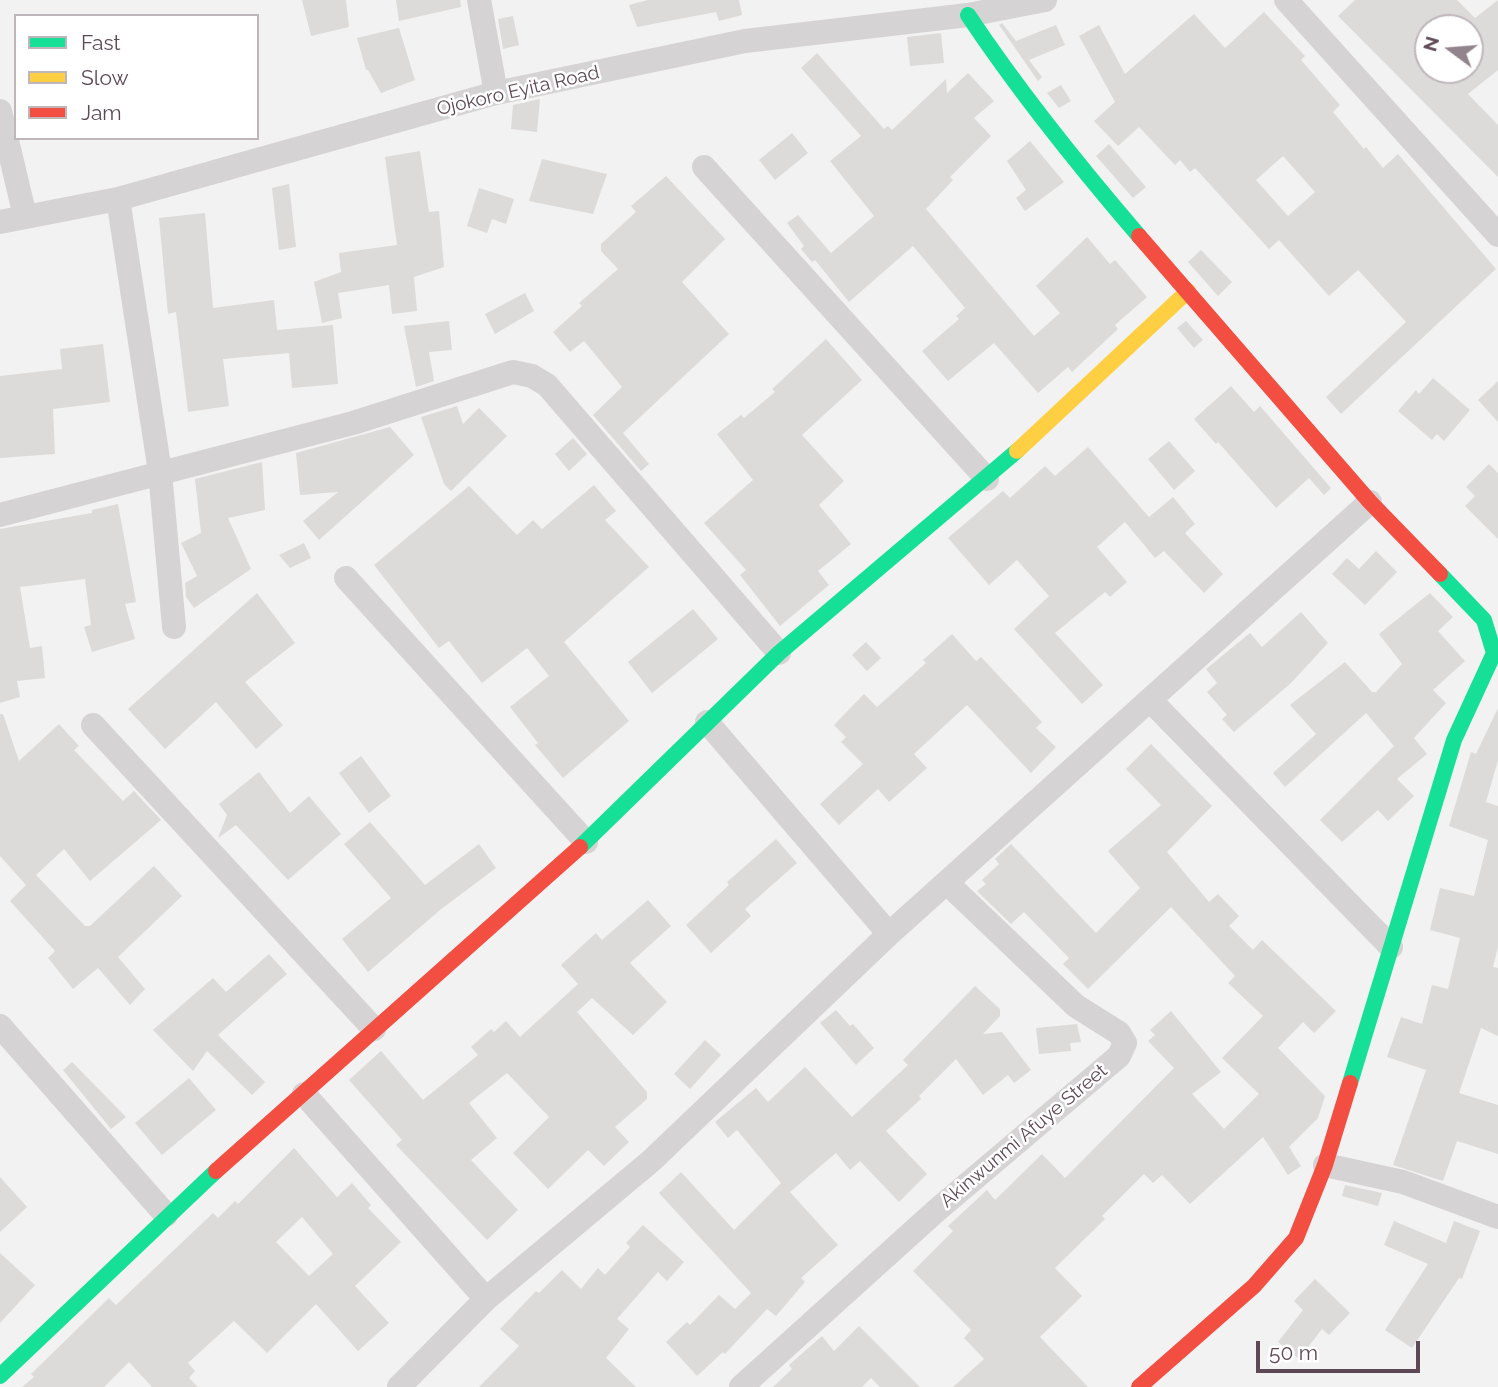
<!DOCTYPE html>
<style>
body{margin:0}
#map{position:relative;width:1498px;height:1387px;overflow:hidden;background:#f1f2f1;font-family:Raleway,sans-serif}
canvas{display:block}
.legend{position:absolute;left:14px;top:14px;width:245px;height:126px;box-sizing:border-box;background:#fff;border:2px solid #beb6bb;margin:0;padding:9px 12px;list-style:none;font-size:21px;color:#5d4955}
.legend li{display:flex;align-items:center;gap:14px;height:35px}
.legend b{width:35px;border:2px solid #beb6bb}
.north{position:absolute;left:1414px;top:14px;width:70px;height:70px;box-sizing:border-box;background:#fff;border:2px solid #beb6bb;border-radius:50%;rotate:286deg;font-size:19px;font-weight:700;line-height:28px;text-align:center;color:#5d4955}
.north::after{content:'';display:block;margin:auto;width:24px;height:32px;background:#91848c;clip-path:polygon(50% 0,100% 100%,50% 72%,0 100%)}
.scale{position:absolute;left:1256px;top:1341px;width:164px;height:32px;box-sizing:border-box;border:4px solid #5d4955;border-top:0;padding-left:9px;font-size:21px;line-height:24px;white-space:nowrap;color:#5d4955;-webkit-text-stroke:5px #fff;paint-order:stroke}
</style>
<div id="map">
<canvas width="1498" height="1387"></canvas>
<ul class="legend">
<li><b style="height:9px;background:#16e098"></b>Fast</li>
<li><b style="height:9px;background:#ffcf43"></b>Slow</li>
<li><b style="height:9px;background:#f24e42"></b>Jam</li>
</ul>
<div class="north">N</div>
<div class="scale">50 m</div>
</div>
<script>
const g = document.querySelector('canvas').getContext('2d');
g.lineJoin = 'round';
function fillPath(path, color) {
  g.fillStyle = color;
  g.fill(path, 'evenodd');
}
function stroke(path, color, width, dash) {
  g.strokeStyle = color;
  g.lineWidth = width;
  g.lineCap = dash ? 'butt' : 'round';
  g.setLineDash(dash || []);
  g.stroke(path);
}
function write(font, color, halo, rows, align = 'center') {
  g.font = font + ' Raleway,sans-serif';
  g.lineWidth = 5;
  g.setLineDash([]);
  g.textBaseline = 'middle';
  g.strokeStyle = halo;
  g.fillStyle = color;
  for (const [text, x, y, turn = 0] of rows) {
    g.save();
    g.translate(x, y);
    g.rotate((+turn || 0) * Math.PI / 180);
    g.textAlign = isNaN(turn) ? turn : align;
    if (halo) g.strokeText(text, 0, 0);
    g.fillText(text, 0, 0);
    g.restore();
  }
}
fillPath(new Path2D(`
 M302,0H346L349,27L311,36Z
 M396,0H460L461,7L399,21Z
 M648,0H739L742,15L719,21L716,12L637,27L629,5Z
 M1355,0H1457L1475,18L1498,0V70L1468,94L1498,125V177L1338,16ZM1428,28H1470V70H1428Z
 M1264,12L1305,56L1301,60L1340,105L1333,112L1364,149L1366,147L1383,168L1398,154L1496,269L1341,414L1326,397L1406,322L1358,270L1329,296L1279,240L1269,249L1195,168L1190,172L1180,160L1175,165L1139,127L1118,146L1094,121L1115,102L1079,36L1099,25L1125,74L1194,14L1225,48ZM1283,156L1315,192L1288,216L1256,180Z
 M513,16L519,45L503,49L498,19Z
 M1002,23L1016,41L1056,25L1065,45L1029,60L1042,77L1038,81L999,25Z
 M399,28L415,80L381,93L368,70H366L357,38Z
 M941,33L944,63L910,66L907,37Z
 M817,53L884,129L888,126L892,130L946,79L947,93L968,73L994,101L974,118L991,136L950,177L953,180L926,209L1034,336L1060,313L1036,286L1087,237L1110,264L1115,260L1147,297L1115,325L1118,329L1072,372L1068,367L1038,393L994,343L948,381L922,351L959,319L956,316L965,308L913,246L849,302L815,260L812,262L801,249L804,246L787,223L798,215L831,253L874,216L830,161L861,136L801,68Z
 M1061,85L1071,101L1059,108L1047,93Z
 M540,99L537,132L511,129L513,105Z
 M792,133L808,153L775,180L759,160Z
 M1030,141L1064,182L1025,211L1016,198L1026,190L1007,161Z
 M1109,144L1146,187L1133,198L1096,156Z
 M420,151L429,212L439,211L444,267L414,277L417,311L392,314L389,285L338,293L342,318L322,323L314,282L341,272L339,253L397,245L385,157Z
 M542,159L607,174L593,214L529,201Z
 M666,176L725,239L682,282L729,334L623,433L649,464L641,471L593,415L622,387L584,341L570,352L553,332L582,306L579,303L618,269L601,251V244L636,212L631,206Z
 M289,184L296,247L279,250L272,188Z
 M479,188L514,199L506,224L492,219L487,233L467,226Z
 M205,213L213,308L274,300L277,330L333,325L338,384L292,388L289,353L223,359L229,406L188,412L176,312L168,314L159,218Z
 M1201,250L1232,282L1218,296L1188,262Z
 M525,293L534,311L495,334L485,314Z
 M449,321L452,350L429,352L434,381L416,387L404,326Z
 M1186,321L1203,340L1194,348L1177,328Z
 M826,339L862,380L802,435L844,481L819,505L851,544L818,571L829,585L780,626L740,575L746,570L704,523L753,480L717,434L741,415L744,418L775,392L772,389Z
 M103,344L110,402L53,409L55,454L0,458V376L62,369L60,349Z
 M1433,378L1470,410L1444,441L1437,434L1432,440L1398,411L1416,390L1419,394Z
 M1498,381V422L1478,400Z
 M1231,386L1254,412L1260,406L1331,488L1324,495L1309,478L1276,508L1218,442L1216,444L1194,419Z
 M457,406L463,424L479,408L507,436L451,491L444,484L421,417Z
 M390,427L414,455L319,540L303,521L338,492L300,495L296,453Z
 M573,438L587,454L569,471L555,454Z
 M1169,441L1195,471L1174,490L1148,459Z
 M1088,447L1149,517L1173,497L1195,524L1185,533L1223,574L1204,593L1164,551L1155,558L1125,522L1097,547L1127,582L1110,597L1105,592L1055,633L1103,685L1082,704L1014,629L1049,596L1017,560L989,585L948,538L1003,491L1010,498L1045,466L1055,476Z
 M262,462L265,510L228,518L251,569L194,608L186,597L185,583L197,576L181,543L201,533L195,479Z
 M1489,464L1498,473V539L1465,506L1475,496L1466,487Z
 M594,485L616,511L605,520L649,567L564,642L629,721L563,778L535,745L538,743L510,707L549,676L527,648L482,683L449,641L439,648L374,565L469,486L517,535L533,520L542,529Z
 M118,504L136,602L125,604L135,639L92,652L84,627L91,625L85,579L20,587L30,648L42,646L45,678L17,681L20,697L0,703V529L92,513V510Z
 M304,543L311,558L290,568L279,555Z
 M1376,551L1397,572L1365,605L1332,574L1347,558L1359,569Z
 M257,593L295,643L245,682L283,725L256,749L216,702L165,749L128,709Z
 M1430,593L1453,617L1438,631L1465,661L1433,690L1446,703L1414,738L1427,754L1397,779L1414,796L1388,821L1378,810L1342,842L1320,820L1394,746L1366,713L1285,787L1273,773L1316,734L1290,705L1345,662L1372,692H1376L1402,664L1379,634Z
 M693,609L718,639L652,693L628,662Z
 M1301,612L1328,643L1291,683L1234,732L1222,719L1227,715L1207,692L1217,683L1206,669L1250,633L1262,647Z
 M952,634L976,661L981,657L1042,722L1036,728L1056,747L1031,773L967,705L914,754L927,768L889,802L878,789L839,825L820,804L863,764L841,742L846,737L834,725L864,694L877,707L926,663L923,660Z
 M866,642L881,658L867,671L852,655Z
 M1498,708V760L1486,802L1498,806V947L1493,967L1498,968V1036L1481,1028L1459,1093L1498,1105V1154L1457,1141L1443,1181L1393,1165L1426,1070L1387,1057L1401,1017L1422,1024L1432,985L1448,989L1460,938L1430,930L1440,888L1474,896L1488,840L1449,826L1471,752L1476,754Z
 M0,714H3L19,761L59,724L79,746L74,750L123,801L134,791L161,820L90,881L64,849L36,875L85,926H90L154,866L182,896L118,957L145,989L130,1005L98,968L73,989L48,958L55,951L10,901L26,885L0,856Z
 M1151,744L1212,806L1167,852L1209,902L1218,894L1239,916L1229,926L1253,950L1262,940L1336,1011L1314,1033L1303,1022L1278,1048L1325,1096L1318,1118L1289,1147L1301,1166L1288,1175L1263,1137L1190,1204L1162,1175L1153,1183L1144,1174L1102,1216L1105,1219L1055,1268L1082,1296L1040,1337L1088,1387H953L984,1359L964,1338L971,1330L913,1271L953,1231L948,1226L987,1190L995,1200L1042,1154L1065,1178L1174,1068L1148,1041L1155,1035L1150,1030L1171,1011L1221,1072L1192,1094L1224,1129L1259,1094L1222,1058L1263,1016L1228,983L1235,976L1171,907L1088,989L1063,964L1069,958L1024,912L1011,924L977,891L986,884L982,880L999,864L995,859L1011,844L1096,933L1140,888L1108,851L1161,805L1126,769Z
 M361,756L391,796L369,813L339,773Z
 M259,772L290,813L309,796L341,834L288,880L236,825L218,838L227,815L219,804Z
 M370,822L425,885L479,844L496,868L440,910L368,972L342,939L391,898L344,844Z
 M776,839L797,863L745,909L751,916L711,953L686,925L729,885L727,882Z
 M648,900L671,926L630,963L667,1002L633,1035L592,998L577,1012L647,1092V1099L615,1127L629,1142L604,1166L588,1150L548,1189L513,1153L549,1117L507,1073L469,1103L497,1138L471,1160L518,1210L487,1240L396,1145L402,1140L349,1080L381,1051L423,1100L478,1055L471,1047L491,1029L494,1032L506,1021L520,1037L578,984L561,965L596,933L602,940Z
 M269,954L287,974L218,1035L265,1082L252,1095L207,1051L193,1071L153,1030L213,978L226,992Z
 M975,986L1000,1009V1016L983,1034L1002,1032L1031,1070L1014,1083L1008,1075L983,1095L956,1059L919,1096L921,1099L886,1131L927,1174L899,1202L860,1161L850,1170L836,1153L790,1192L838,1245L801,1278L805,1282L776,1316L767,1309L725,1354L723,1352L697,1376L666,1342L687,1322L690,1325L719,1295L735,1309L751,1293L659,1193L681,1172L734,1230L781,1183L737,1130L728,1138L715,1122L756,1088L768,1102L805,1067L852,1117L908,1065L903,1060Z
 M836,1010L850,1026L853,1024L874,1048L856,1065L820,1023Z
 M1077,1024L1081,1042L1070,1043L1071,1051L1039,1054L1036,1028Z
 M705,1040L721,1055L690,1089L674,1074Z
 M72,1062L126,1117L111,1129L63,1070Z
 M189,1078L216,1110L162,1155L135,1123Z
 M294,1148L337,1197L352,1183L371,1205L368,1208L401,1242L355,1286L389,1323L358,1351L316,1304L267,1353L234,1321L188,1363L195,1371L189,1378L198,1387H152L129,1362L104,1387H22L34,1377L31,1374L109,1298L116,1305L213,1213L218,1218L235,1201L238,1204ZM302,1217L333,1254L309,1276L276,1242Z
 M0,1177L27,1207L0,1232Z
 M1345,1185L1382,1193L1378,1206L1342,1196Z
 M1394,1221L1446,1243L1454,1221L1480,1231L1462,1279L1459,1278L1412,1348L1385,1330L1428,1264L1384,1245Z
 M643,1225L684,1262L667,1281L658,1272L617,1319L629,1329L606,1358L636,1387H479L519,1346L500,1329L536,1291L539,1293L562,1270L581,1289L598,1268L605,1275L630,1247L626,1243Z
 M0,1253L35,1285L0,1323Z
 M1315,1279L1350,1313L1329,1335L1322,1329L1299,1359L1278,1342L1303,1310L1294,1301Z
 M859,1326L920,1387H880L871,1378L862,1387H773L792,1369L789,1365L822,1336L834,1351Z`), '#dddada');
stroke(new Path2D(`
 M479,0L496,93
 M1286,0L1498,235
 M0,111L25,216
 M704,167L987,479
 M118,199L160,472L174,627
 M0,222L118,199L496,93L745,41L968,15L1045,0
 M0,515L353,423L513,372L532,376L547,385L779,653
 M346,578L586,842
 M1151,701L1391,947
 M707,722L889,934
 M93,725L374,1029
 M0,1026L166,1215
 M304,1094L486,1299
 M1325,1165L1403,1182L1498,1217
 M399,1387L486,1299L651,1161L889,934L1370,502
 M741,1387L937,1210L1119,1056L1125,1043L1119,1033L1076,1006L948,884`), '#d6d3d4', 24);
stroke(new Path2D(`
 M968,15C1020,93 1078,165 1139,236
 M580,847L779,653L1017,451
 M1350,1083L1454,740L1494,653L1484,620L1440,574
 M0,1376L216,1171`), '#16e098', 16);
stroke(new Path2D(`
 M1017,451L1188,291`), '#ffcf43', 16);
stroke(new Path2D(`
 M1139,236L1370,502L1440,574
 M216,1171L580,847
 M1139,1387L1254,1286L1296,1238L1325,1165L1350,1083`), '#f24e42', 16);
write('19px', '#5d4955', '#fff', [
 ["Ojokoro Eyita Road",518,91,-13],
 ["Akinwunmi Afuye Street",1024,1136,-40]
]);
</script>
